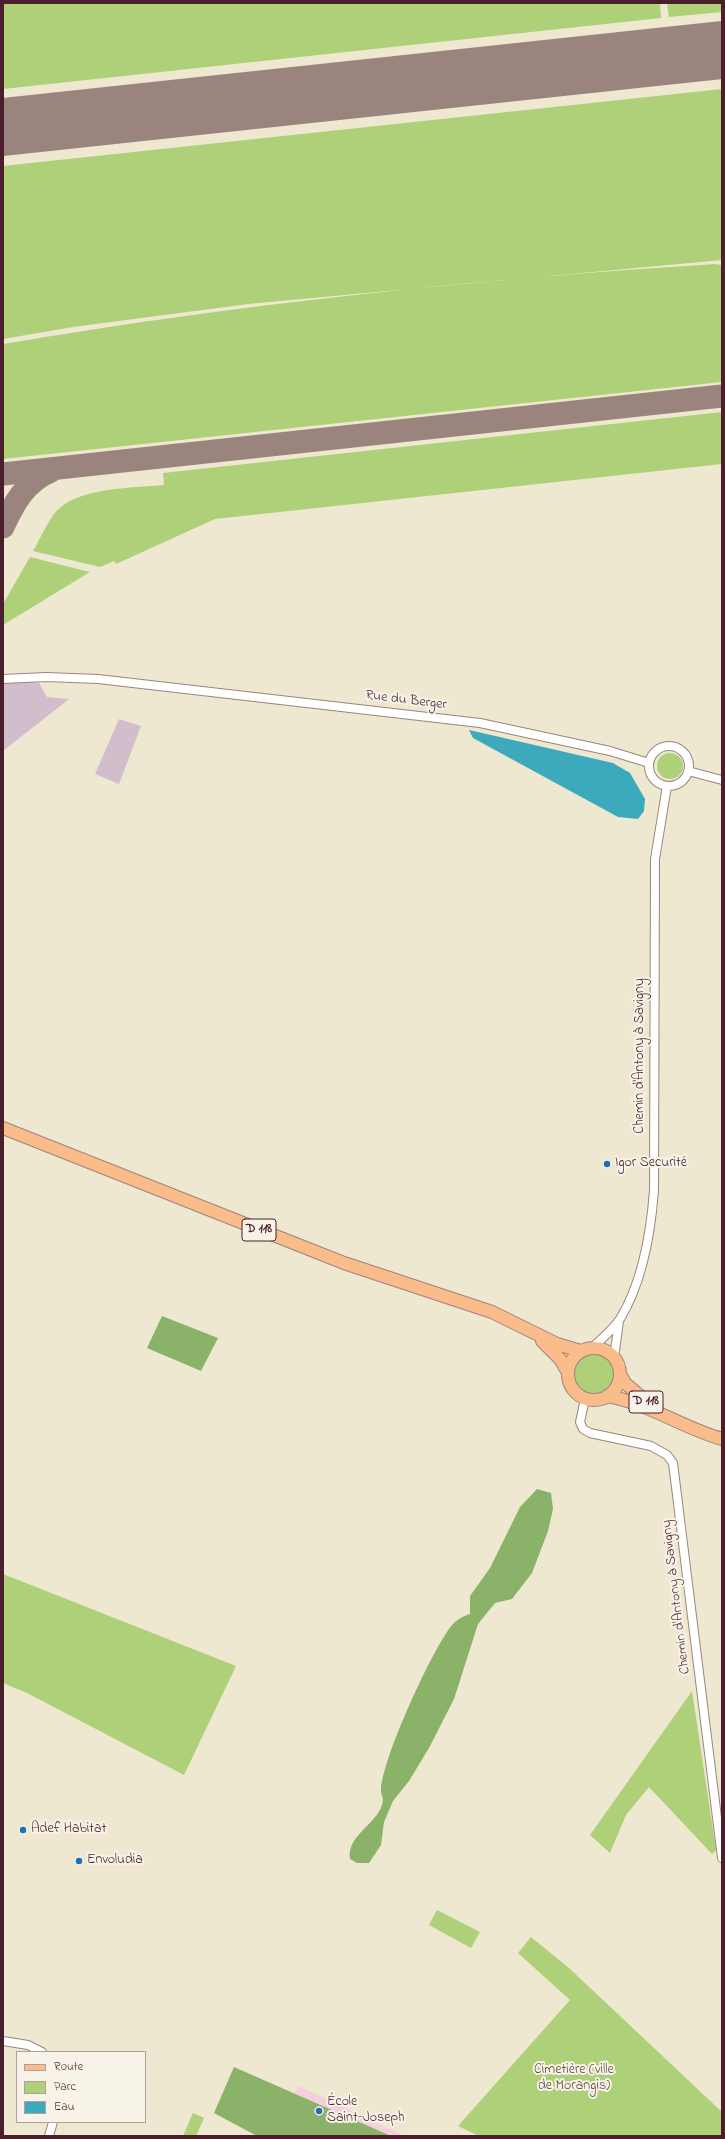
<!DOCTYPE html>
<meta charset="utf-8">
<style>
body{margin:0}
#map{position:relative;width:725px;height:2139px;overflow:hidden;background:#eee8d0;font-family:"Indie Flower",sans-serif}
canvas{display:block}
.frame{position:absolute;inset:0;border:4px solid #4a1f2b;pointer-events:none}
.legend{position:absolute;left:16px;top:2051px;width:130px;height:72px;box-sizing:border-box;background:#f7f3e8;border:1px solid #b29e9c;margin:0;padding:5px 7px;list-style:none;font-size:12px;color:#4a1f2b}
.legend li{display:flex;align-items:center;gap:8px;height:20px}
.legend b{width:20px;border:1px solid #b29e9c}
</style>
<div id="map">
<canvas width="725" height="2139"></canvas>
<div class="frame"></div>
<ul class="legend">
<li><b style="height:5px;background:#f9bc8a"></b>Route</li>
<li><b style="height:11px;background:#aed078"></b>Parc</li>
<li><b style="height:11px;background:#3da9bd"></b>Eau</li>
</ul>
</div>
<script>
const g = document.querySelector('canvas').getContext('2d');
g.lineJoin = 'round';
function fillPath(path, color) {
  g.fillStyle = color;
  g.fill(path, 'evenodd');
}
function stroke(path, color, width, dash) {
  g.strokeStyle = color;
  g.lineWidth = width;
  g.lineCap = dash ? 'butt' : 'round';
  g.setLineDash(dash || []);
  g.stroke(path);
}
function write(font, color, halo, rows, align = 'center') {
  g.font = font + ' "Indie Flower",sans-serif';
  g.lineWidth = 4;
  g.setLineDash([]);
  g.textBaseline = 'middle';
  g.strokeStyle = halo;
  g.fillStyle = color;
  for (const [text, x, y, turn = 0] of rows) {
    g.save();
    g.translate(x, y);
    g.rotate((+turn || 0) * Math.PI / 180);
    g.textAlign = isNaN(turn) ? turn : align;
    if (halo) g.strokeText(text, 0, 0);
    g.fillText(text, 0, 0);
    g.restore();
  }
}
fillPath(new Path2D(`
 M298,2086L405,2136H274Z`), '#f5cfdc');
fillPath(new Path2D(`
 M3,679L39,683L47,697L69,699L3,751Z
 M119,719L141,726L119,784L95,774Z`), '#d1bdcc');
fillPath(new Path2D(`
 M3,3H660L661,18L3,89Z
 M667,3H722V12L669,17Z
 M722,89V260L248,304L73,327L3,339V166Z
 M715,264L722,265V382L3,459V344C238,304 477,279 715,264Z
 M722,412V464L215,519L116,564L114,561L100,567L33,551C40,539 46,525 54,514C74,487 133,488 164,485L163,473Z
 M30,557L90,572L3,625V604Z
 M657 766a13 13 0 1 1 26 0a13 13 0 1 1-26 0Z
 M573 1375a21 21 0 1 1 42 0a21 21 0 1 1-42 0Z
 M3,1574L236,1666L184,1775L27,1693L3,1683Z
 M692,1691L716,1850L712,1854L649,1787L626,1815L610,1853L590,1835Z
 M437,1910L480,1932L471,1948L429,1925Z
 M531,1937L569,1968L722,2112V2136H479L458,2126L570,2000L518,1953Z
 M193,2113L204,2118L196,2136H183Z`), '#aed078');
fillPath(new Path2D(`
 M162,1316L218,1338L201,1371L147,1348Z
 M537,1489L551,1493L553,1509L548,1531L532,1573L512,1599L495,1603L478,1624L454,1699L429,1748L409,1781L393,1801L384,1822L381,1845L369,1863H357L350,1859C346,1834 381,1823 383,1800C383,1797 381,1794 381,1791C381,1761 429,1658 447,1632C453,1622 460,1617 470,1614V1596L490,1568L520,1507Z
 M234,2067L391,2136H257L214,2113Z`), '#8ab268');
fillPath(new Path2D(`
 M469,730L613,763L630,773L645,799L644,811L638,819L618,817L473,738Z`), '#3da9bd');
stroke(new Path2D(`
 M3,474L722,396
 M3,527C14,503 26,481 51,471`), '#9c847e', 23);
stroke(new Path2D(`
 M3,127L722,50`), '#9c847e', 58);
const street = new Path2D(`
 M3,679L46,677L98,679L480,723L610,751L649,763
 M649 766a20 20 0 1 1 40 0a20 20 0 1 1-40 0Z
 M688,771L722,780
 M592,1348C601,1339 613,1330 620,1319C642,1283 651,1231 654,1190L655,859L667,786
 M614,1358L619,1321
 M585,1399L580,1422L583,1429L590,1433L651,1446L667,1455L673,1463L722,1858
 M3,2041L28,2045L42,2052
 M49,2136L53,2122`);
const primary = new Path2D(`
 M3,1128L344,1263L492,1312L557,1344L581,1351
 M542,1341L560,1359L567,1371
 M568 1374a26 26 0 1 1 52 0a26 26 0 1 1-52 0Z
 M620,1374L625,1383L652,1406
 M607,1396C648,1403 683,1428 722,1439`);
stroke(street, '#9c847e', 10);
stroke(primary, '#9c847e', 14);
stroke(street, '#fff', 8);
stroke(primary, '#f9bc8a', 12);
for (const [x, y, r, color] of [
 [607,1164,4,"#1f6fb2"],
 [23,1830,4,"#1f6fb2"],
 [79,1861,4,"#1f6fb2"],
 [319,2111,4,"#1f6fb2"]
]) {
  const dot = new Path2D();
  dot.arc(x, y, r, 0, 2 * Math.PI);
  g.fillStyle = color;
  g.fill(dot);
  stroke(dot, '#f7f3e8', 1.5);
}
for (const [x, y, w] of [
 [259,1230,34],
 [646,1402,34]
]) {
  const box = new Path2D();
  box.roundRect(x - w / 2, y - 11, w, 22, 3);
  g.fillStyle = '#f7f3e8';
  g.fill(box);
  stroke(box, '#4a1f2b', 1);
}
write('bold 13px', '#4a1f2b', null, [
 ["D 118",259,1230],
 ["D 118",646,1402]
]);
write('14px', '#4a1f2b', '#f7f3e8', [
 ["Rue du Berger",406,701,7],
 ["Chemin d'Antony à Savigny",641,1056,-90],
 ["Chemin d'Antony à Savigny",677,1597,-97]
]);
write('14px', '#4a1f2b', '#f7f3e8', [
 ["Igor Securité",615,1164],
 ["Adef Habitat",31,1830],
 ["Envoludia",87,1861],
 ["École",327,2103],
 ["Saint-Joseph",327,2119]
], 'left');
write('14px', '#634b3e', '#f7f3e8', [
 ["Cimetière (ville",574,2071],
 ["de Morangis)",574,2087]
]);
</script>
